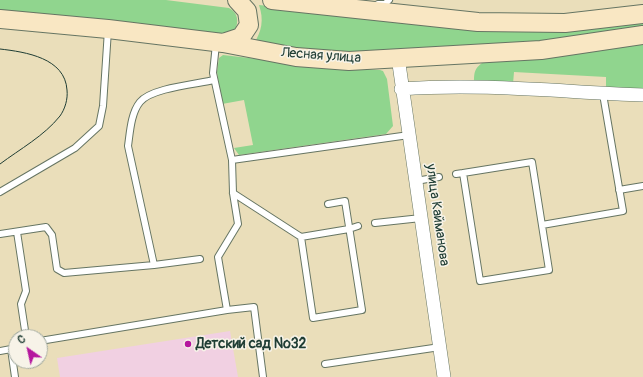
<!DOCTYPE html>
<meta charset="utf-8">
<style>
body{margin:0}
#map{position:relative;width:643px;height:377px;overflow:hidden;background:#eadeba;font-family:Pangolin,sans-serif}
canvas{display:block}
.north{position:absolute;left:8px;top:329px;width:40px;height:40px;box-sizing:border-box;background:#f7f3e8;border:1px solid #a1aaa0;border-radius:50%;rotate:326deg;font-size:11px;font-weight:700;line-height:16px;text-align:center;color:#1f3d34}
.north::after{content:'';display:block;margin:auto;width:14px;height:18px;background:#b5179e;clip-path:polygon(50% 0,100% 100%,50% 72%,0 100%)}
</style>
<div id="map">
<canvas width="643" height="377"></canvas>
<div class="north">С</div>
</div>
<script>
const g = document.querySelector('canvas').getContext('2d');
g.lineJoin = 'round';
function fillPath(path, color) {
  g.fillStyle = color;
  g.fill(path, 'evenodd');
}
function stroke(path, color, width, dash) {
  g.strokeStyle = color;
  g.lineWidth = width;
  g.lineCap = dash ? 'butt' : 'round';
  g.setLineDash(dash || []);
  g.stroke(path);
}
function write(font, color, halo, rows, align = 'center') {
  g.font = font + ' Pangolin,sans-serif';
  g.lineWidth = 3;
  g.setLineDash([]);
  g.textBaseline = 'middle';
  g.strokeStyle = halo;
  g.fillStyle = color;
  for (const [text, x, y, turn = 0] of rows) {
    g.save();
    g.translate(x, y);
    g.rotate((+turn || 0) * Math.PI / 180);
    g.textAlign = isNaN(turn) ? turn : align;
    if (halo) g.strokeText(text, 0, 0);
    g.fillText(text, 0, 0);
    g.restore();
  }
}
fillPath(new Path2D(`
 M230,331L238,377H60L57,358Z`), '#f1d0e2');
fillPath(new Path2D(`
 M0,0H166L229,8C238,13 239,21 235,30L224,35L0,10Z
 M259,5L470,27L643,21V27L537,41L344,53L253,45C262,31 264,20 259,5Z
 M643,42V91L606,87V77L514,72L513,84L474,85C474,72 474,68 485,61Z
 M223,55L327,67L380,70L383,71L387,79L393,126L386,134L239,155L234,148L253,145L244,100L222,104L217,72L219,58Z`), '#90d58e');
const service = new Path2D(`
 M378,4L386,3L389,0
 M232,160L409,135
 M456,174L463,173L532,162L549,270L480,281L463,173
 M416,181L439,177
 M619,190L643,186
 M0,192L75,148L99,126L103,106L108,30
 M233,193L301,237L349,229L358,226
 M375,223L421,218
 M542,225L623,211L603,94
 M17,232L26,291L21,304L26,337
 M0,234L46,227L52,235L57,269L64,273L154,265L200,259
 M301,237L313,318L362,310L345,201L328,204
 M154,265L128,146C130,132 131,113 140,102C151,88 197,84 214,80
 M227,310L254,307L263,377
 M40,341L227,310L218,257L238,224L233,193L232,160L213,73L216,44
 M0,351L11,349L15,377
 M325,364L440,347`);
const minor = new Path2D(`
 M398,57L444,377
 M401,89C482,83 562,92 643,95`);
const secondary = new Path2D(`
 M272,0L478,22L565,23L643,14
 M0,19L108,29L223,43L296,57L349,61L541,50L643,35
 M223,43L241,37L249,25L247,11L237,0`);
stroke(service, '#667563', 8);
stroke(minor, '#667563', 14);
stroke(secondary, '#667563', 20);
stroke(service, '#fff', 6);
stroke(minor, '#fff', 13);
stroke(secondary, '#f9e7c3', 18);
stroke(new Path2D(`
 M0,49C26,52 65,58 67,90C68,99 65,109 60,116C44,136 20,149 0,164`), '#1f3d34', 1);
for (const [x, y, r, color] of [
 [188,344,4,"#b5179e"]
]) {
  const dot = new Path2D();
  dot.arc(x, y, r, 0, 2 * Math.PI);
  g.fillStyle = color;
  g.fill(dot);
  stroke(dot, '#f7f3e8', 1.5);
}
write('14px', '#1f3d34', '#f7f3e8', [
 ["Лесная улица",321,56,4],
 ["улица Кайманова",437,215,82]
]);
write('bold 14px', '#1f3d34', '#f7f3e8', [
 ["Детский сад №32",196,344]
], 'left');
</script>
